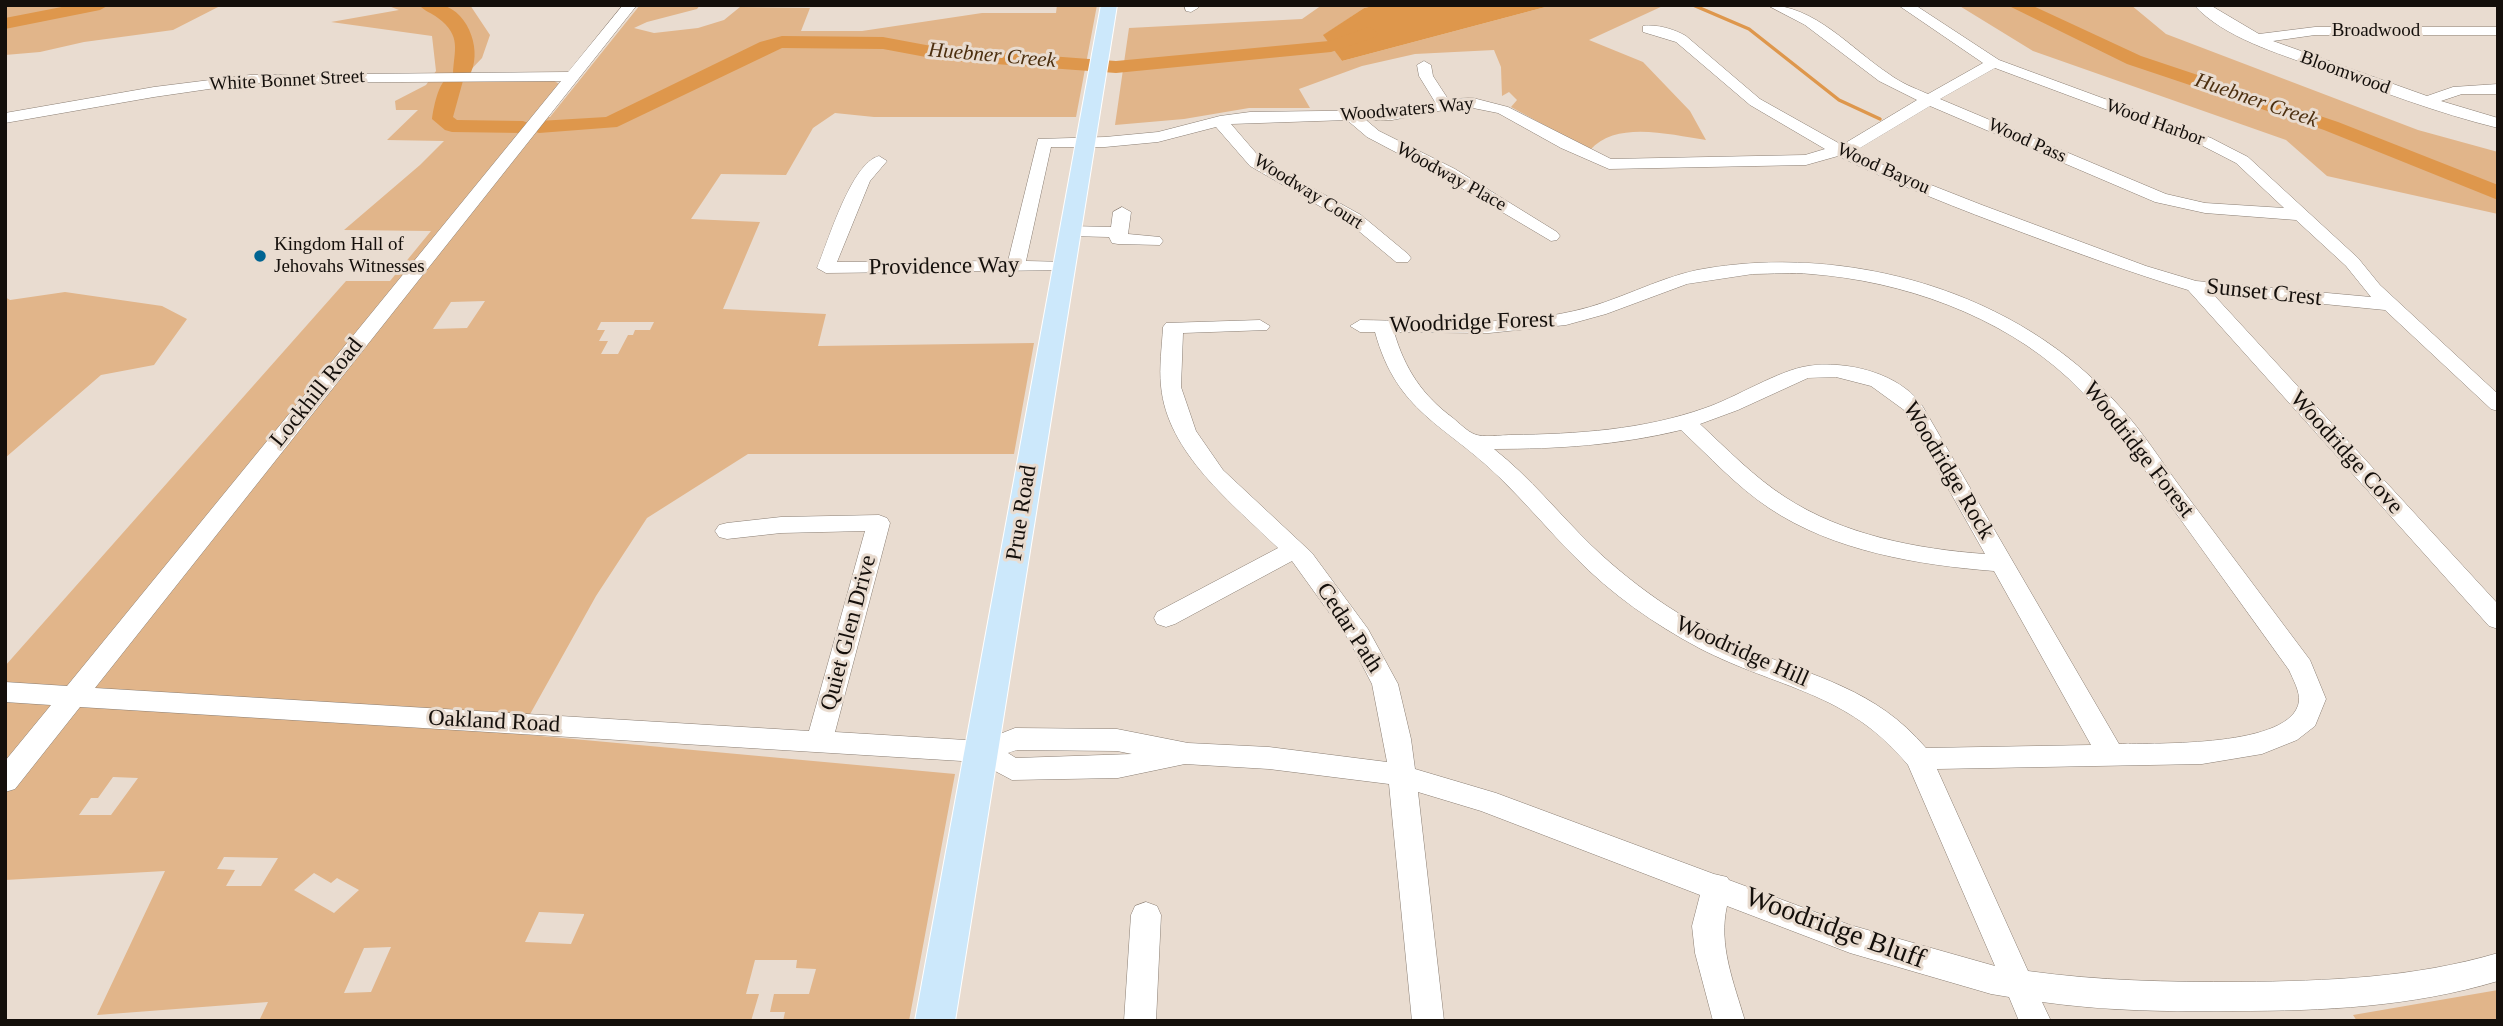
<!DOCTYPE html>
<style>
body{margin:0}
#map{position:relative;width:2503px;height:1026px;overflow:hidden;background:#e9dcd0;font-family:Georgia,serif}
canvas{display:block}
.frame{position:absolute;inset:0;border:7px solid #140f0b;pointer-events:none}
</style>
<div id="map">
<canvas width="2503" height="1026"></canvas>
<div class="frame"></div>
</div>
<script>
const g = document.querySelector('canvas').getContext('2d');
g.lineJoin = 'round';
function fillPath(path, color) {
  g.fillStyle = color;
  g.fill(path, 'evenodd');
}
function stroke(path, color, width, dash) {
  g.strokeStyle = color;
  g.lineWidth = width;
  g.lineCap = dash ? 'butt' : 'round';
  g.setLineDash(dash || []);
  g.stroke(path);
}
function write(font, color, halo, rows, align = 'center') {
  g.font = font + ' Georgia,serif';
  g.lineWidth = 6;
  g.setLineDash([]);
  g.textBaseline = 'middle';
  g.strokeStyle = halo;
  g.fillStyle = color;
  for (const [text, x, y, turn = 0] of rows) {
    g.save();
    g.translate(x, y);
    g.rotate((+turn || 0) * Math.PI / 180);
    g.textAlign = isNaN(turn) ? turn : align;
    if (halo) g.strokeText(text, 0, 0);
    g.fillText(text, 0, 0);
    g.restore();
  }
}
fillPath(new Path2D(`
 M5,5H222L173,30L84,42L40,52L5,55Z
 M386,5H470L490,35L482,58L463,78L553,80L559,84L534,117H550L640,5H700L697,9L647,22L634,28L654,33L698,28L724,20L740,7L810,8L801,31H862L982,13H1056L1057,5H1097L1076,117H874L835,113L813,128L786,175L721,174L691,219L760,222L723,309L826,314L818,346L1034,343L1014,454H748L647,518L596,596L519,734L955,774L909,1021H783L785,1012H770L774,994H809L816,969L796,968L797,960H755L746,994H759L751,1021H259L268,1002L97,1015L165,871L5,880V666L346,281H390L431,231L344,230L420,165L444,141L387,140L418,110H396L395,101L426,85L436,71L432,36L331,22L399,10ZM485,301L467,328L433,329L451,302ZM601,322H654L650,330H635L633,335H628L618,354H601L608,341H599L605,330H597ZM113,777L138,778L111,815H79L91,798H98ZM224,857L278,858L261,886H226L235,870L217,869ZM314,873L331,883L337,878L359,890L334,913L294,890ZM539,912L584,914V915L571,944L525,942ZM391,947L371,992L344,993L364,948Z
 M1322,5H1378L1364,8L1324,35L1342,61L1553,5H1665L1589,40L1643,62L1690,111L1706,140C1670,135 1617,120 1590,150L1511,107L1517,100L1509,92L1502,96L1501,67L1494,50L1415,54L1362,66L1299,89L1310,108H1249L1184,119L1115,125L1129,28L1302,19Z
 M1958,5H2131L2166,34L2418,130L2498,152V214L2327,176L2286,140L2033,51Z
 M65,292L162,306L187,319L154,365L101,375L5,458V297L10,300Z
 M2498,990V1021H2357L2353,1015Z`), '#e1b58a');
fillPath(new Path2D(`
 M1378,5H1553L1342,61L1323,35L1364,8Z`), '#de974c');
stroke(new Path2D(`
 M1693,5L1749,29L1839,100L1880,119`), '#de974c', 3.5);
fillPath(new Path2D(`
 M72,5H109L100,10L5,29V18Z
 M419,5C426,5 436,4 442,5C470,12 483,54 469,76L464,77L453,117L457,120L523,121L531,124L539,121L606,117L760,42L782,36L883,37L942,48L1116,61L1329,41L1369,27L1378,33L1376,37L1331,52L1116,73L942,60L883,49L782,48L617,127L539,133L531,130L523,133L452,132L445,130L432,119C434,105 439,78 453,74C454,50 462,36 438,18C432,13 424,11 419,5Z
 M2007,5H2031L2141,56L2338,122L2498,185V200L2324,130L2127,64Z`), '#de974c');
const minor = new Path2D(`
 M623,5H637L95,688L809,731L865,531L781,533L727,539L719,537L715,531L719,525L727,523L781,517L879,515L887,518L890,523L835,732L982,741L1015,728L1117,729L1188,743L1269,747L1387,762L1372,684L1349,640L1292,561L1175,624L1166,627L1157,624L1154,618L1157,612L1278,548C1233,504 1167,453 1161,386C1159,367 1162,346 1163,327L1166,323L1260,320L1270,326L1267,330L1183,333L1181,387L1196,431L1223,470L1312,553L1368,629L1398,684L1411,739L1415,769L1496,793L1714,874L1727,877L1729,880L1850,925L1995,966L1908,765C1847,691 1778,689 1699,648C1654,624 1611,594 1575,557C1549,531 1526,503 1499,477C1445,424 1397,413 1375,332H1360L1350,326L1360,320C1431,321 1504,327 1574,311C1616,302 1655,279 1697,270C1846,242 2020,291 2120,407C2143,432 2161,461 2181,488C2224,545 2267,603 2310,660L2326,699L2315,726L2297,740L2262,754L2202,764L1937,769L2028,971C2099,981 2169,982 2240,982C2328,981 2413,978 2498,953V981C2411,1007 2324,1011 2234,1011C2170,1012 2106,1011 2042,1002L2051,1021H2019L2009,997L1991,994L1850,953L1727,906C1718,945 1734,983 1745,1021H1713L1695,953L1692,926L1700,895L1481,811L1418,792L1444,1021H1412L1389,784L1269,769L1185,764L1118,778L1012,780L978,762L80,707L15,789L5,792V761L51,705L5,702V682L67,686L561,81L250,83L154,97L5,123V113L154,87L250,75L568,72ZM1753,274C1772,274 1792,272 1811,274C1902,281 2000,315 2068,378C2107,415 2137,459 2168,502C2208,558 2249,614 2289,670C2293,679 2300,692 2299,701C2293,748 2154,743 2119,744L1923,407C1901,373 1846,360 1808,366C1779,370 1735,398 1705,408C1643,430 1577,434 1511,435C1501,435 1483,438 1474,434C1467,431 1459,423 1453,418C1422,395 1405,369 1394,332L1489,333L1566,325L1606,314L1687,284ZM1836,377L1871,386L1904,410L1985,554C1917,549 1843,535 1785,497C1754,477 1727,449 1700,424L1738,410L1808,378ZM1681,430C1709,456 1736,486 1769,508C1833,551 1918,565 1994,571L2091,745L1926,748C1876,689 1815,677 1747,649C1719,637 1692,622 1667,606C1640,588 1615,568 1592,546C1559,514 1530,477 1494,449C1557,449 1620,445 1681,430ZM1017,750L1117,751L1132,754L1016,758L1008,753Z
 M1184,5H1198V8L1191,12L1186,11Z
 M1767,5C1815,5 1851,49 1889,74C1901,83 1914,88 1928,94L1983,63L1898,5H1915L1999,60L2211,138L2248,157L2358,258L2380,285L2498,394V411L2491,409L2385,310L2212,293L2498,604V629L2489,626L2188,290C2132,273 2077,253 2021,232C1959,209 1898,185 1838,156L1806,165L1609,169L1561,148L1498,113L1473,108L1459,107L1392,120H1366L1379,131L1455,169L1557,232L1560,236L1557,240L1551,241L1443,177L1367,137L1347,120L1231,124L1262,160L1361,215L1408,254L1411,258L1408,262H1396L1349,223L1250,166L1216,127L1158,142L1105,147H1051L1026,261L1069,262L1072,266L1069,270L826,273L817,268C828,242 851,163 879,156L887,161L870,181L837,262L1008,261L1038,139L1105,137L1158,132L1220,116L1250,112L1392,110L1435,102L1419,76L1417,65L1424,61L1431,65L1433,76L1448,99L1473,98L1508,107L1611,159L1805,155L1825,149L1750,105L1676,42L1643,32V26C1657,24 1674,29 1686,36L1760,99L1842,145L1917,100L1879,81L1805,25ZM1995,68L2199,144L2236,163L2284,208L2205,203L2166,194L1940,99ZM1930,106L2155,202L2205,213L2296,220L2346,266L2371,297L2196,281L2146,266L1982,205L1898,172L1855,151Z
 M2194,5H2210L2259,34L2315,27H2498V35H2315L2273,41L2427,96L2453,87L2498,84V94H2462L2441,101L2498,118V128C2437,113 2377,90 2318,68C2278,53 2224,38 2194,5Z
 M1122,207L1131,212L1128,234L1160,237L1163,241L1160,245L1118,244L1112,243L1109,237L1069,236L1060,231L1069,226L1111,227L1113,212Z
 M1146,902L1157,906L1161,915L1156,1021H1124L1131,915L1135,906Z`);
const major = new Path2D(`
 M1101,5H1117L955,1021H915Z`);
stroke(minor, '#8a7e73', 1);
stroke(major, '#fff', 2);
fillPath(minor, '#fff');
fillPath(major, '#cce8fb');
for (const [x, y, r, color] of [
 [260,256,7,"#006492"]
]) {
  const dot = new Path2D();
  dot.arc(x, y, r, 0, 2 * Math.PI);
  g.fillStyle = color;
  g.fill(dot);
  stroke(dot, '#e9dcd0', 2.5);
}
write('19px', '#140f0b', '#e9dcd0', [
 ["Broadwood",2376,31],
 ["Bloomwood",2345,73,20],
 ["White Bonnet Street",287,81,-3],
 ["Woodwaters Way",1407,110,-5],
 ["Wood Harbor",2155,123,20],
 ["Wood Pass",2027,141,24],
 ["Wood Bayou",1883,169,24],
 ["Woodway Place",1451,177,29],
 ["Woodway Court",1308,192,32]
]);
write('19px', '#140f0b', '#e9dcd0', [
 ["Kingdom Hall of",274,245],
 ["Jehovahs Witnesses",274,267]
], 'left');
write('italic 21px', '#4c2f0f', '#e9dcd0', [
 ["Huebner Creek",992,56,5],
 ["Huebner Creek",2256,101,19]
]);
write('23px', '#140f0b', '#e9dcd0', [
 ["Providence Way",944,267,-1],
 ["Sunset Crest",2264,293,6],
 ["Woodridge Forest",1472,323,-2],
 ["Lockhill Road",317,393,-51],
 ["Woodridge Forest",2138,450,52],
 ["Woodridge Cove",2346,453,48],
 ["Woodridge Rock",1948,471,59],
 ["Prue Road",1022,513,-81],
 ["Cedar Path",1349,628,57],
 ["Quiet Glen Drive",849,633,-75],
 ["Woodridge Hill",1742,652,24],
 ["Oakland Road",494,722,3]
]);
write('28px', '#140f0b', '#e9dcd0', [
 ["Woodridge Bluff",1835,929,20]
]);
</script>
